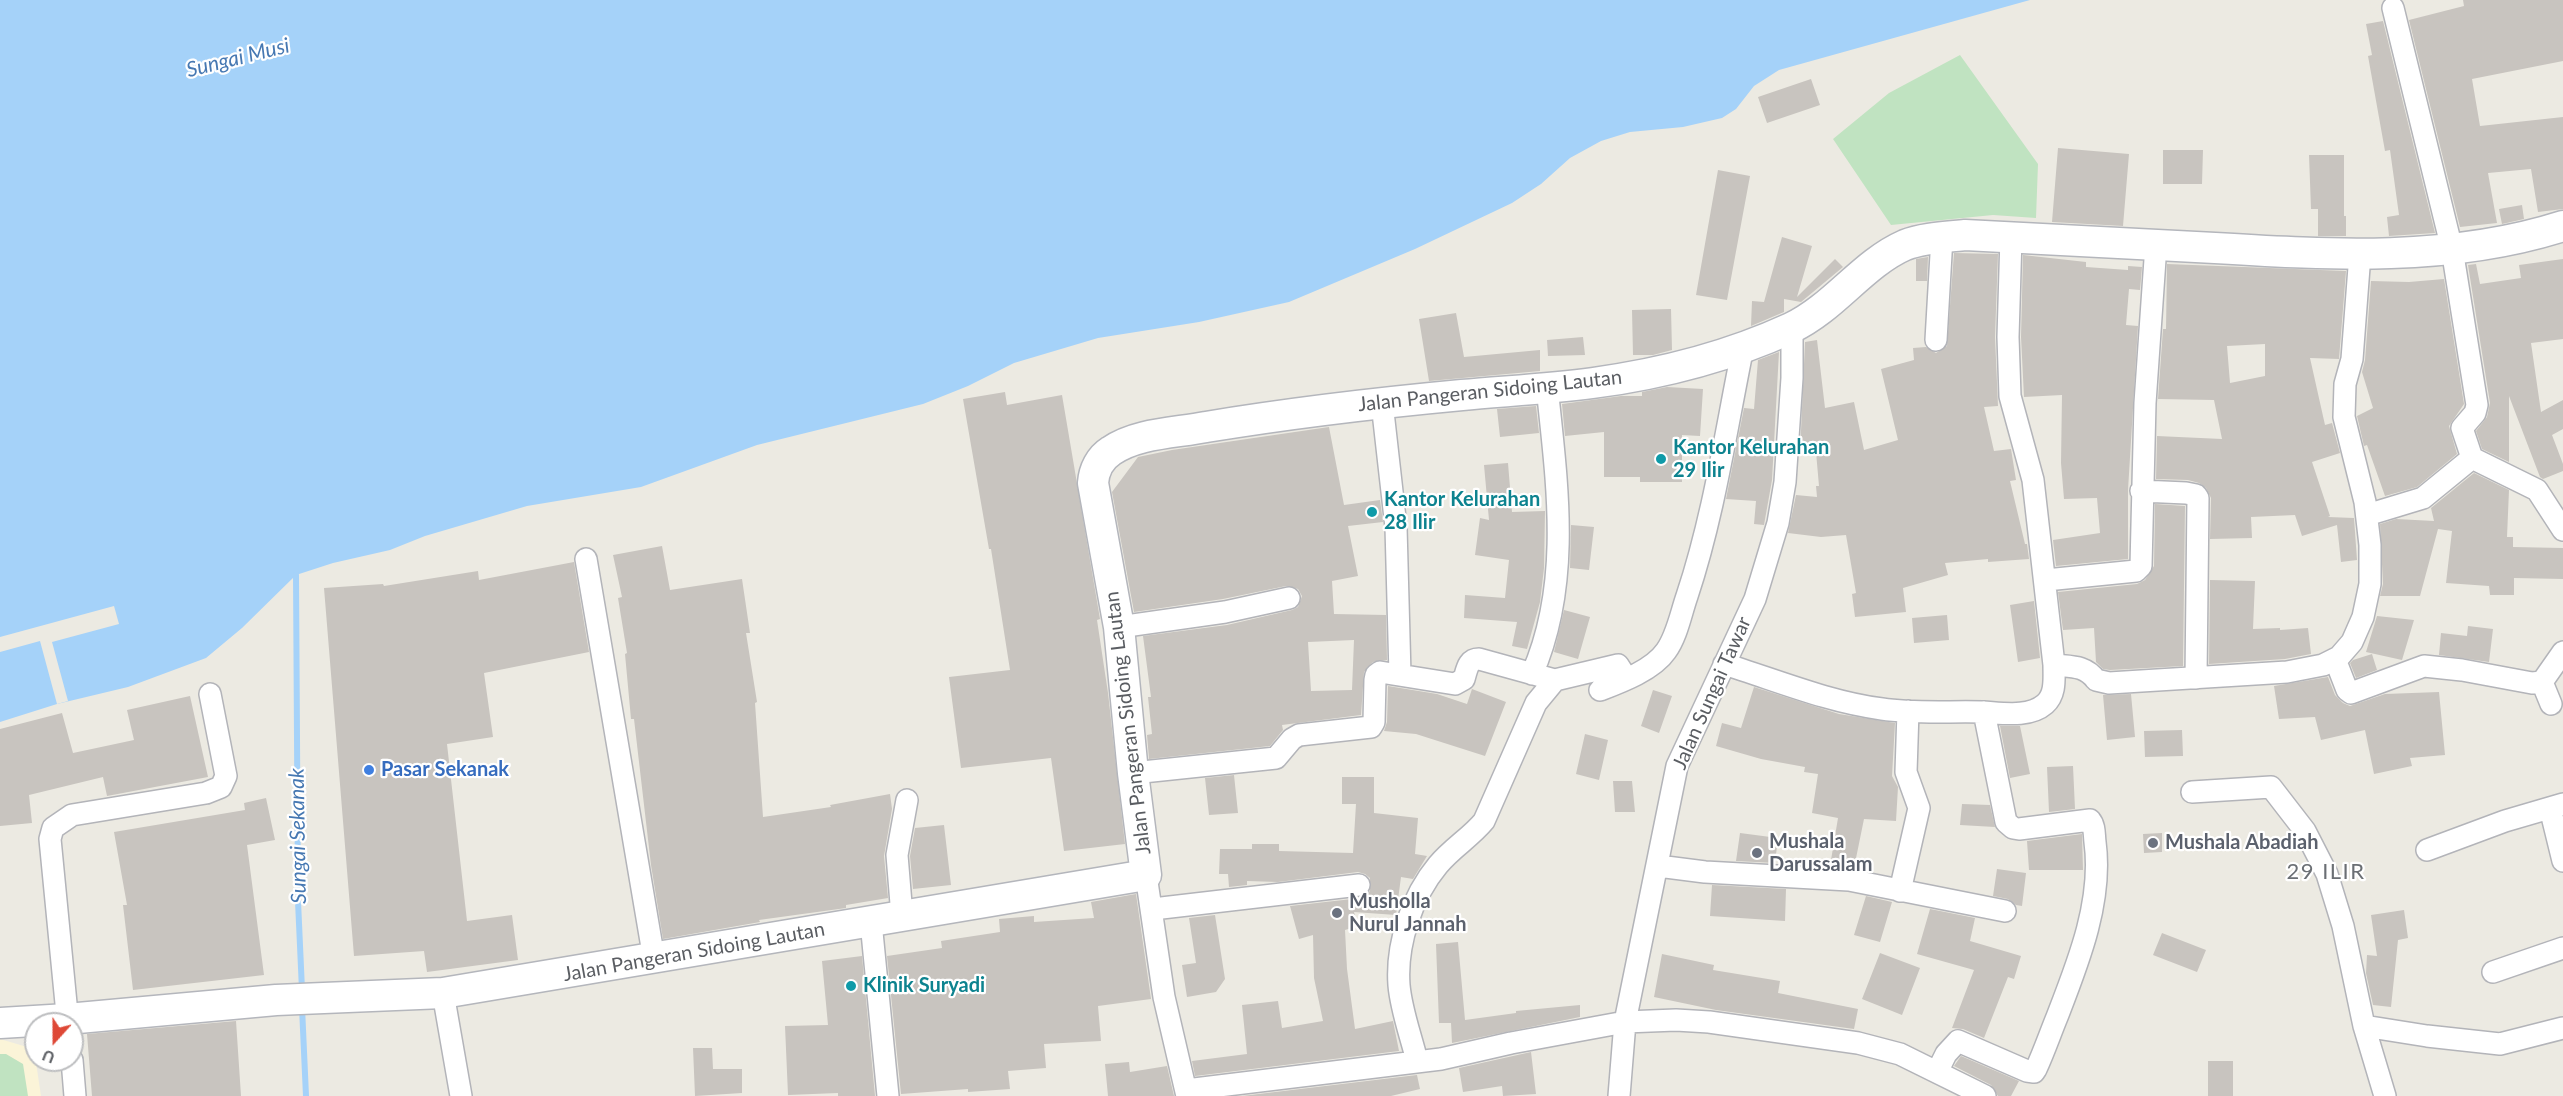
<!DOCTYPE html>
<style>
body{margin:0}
#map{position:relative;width:2563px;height:1096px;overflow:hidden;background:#eceae2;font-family:Lato,sans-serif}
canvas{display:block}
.north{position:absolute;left:24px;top:1012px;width:60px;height:60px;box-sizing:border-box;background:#fff;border:2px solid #bdbec0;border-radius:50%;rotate:201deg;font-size:16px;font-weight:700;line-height:24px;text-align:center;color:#5a5d62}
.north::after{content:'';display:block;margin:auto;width:21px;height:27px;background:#de4836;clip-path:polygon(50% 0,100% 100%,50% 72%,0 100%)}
</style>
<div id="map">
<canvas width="2563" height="1096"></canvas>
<div class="north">U</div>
</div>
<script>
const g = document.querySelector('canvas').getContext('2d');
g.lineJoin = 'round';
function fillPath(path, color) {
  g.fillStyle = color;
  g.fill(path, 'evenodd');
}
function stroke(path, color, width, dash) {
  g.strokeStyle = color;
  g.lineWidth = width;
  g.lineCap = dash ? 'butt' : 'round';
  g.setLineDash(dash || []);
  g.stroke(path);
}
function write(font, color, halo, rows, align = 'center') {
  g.font = font + ' Lato,sans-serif';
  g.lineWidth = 4.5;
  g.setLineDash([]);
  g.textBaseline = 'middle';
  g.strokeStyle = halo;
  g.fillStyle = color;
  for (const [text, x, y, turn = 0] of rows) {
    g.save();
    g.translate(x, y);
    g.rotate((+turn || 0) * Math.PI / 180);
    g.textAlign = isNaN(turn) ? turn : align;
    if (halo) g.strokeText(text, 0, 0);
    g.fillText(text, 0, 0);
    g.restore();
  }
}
fillPath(new Path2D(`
 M0,1039L34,1049L41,1096H0Z`), '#fbf4d8');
fillPath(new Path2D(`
 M1960,55L2038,164L2036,218L1993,215L1891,225L1833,139L1889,93Z
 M0,1054H6L23,1064L28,1096H0Z`), '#c0e3c1');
fillPath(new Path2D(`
 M0,0H2030L1779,70L1754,86L1736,109L1722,118L1683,127L1630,132L1601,141L1570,158L1541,184L1512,203L1415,249L1289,302L1199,322L1098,338L1014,363L968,386L923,404L757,445L641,487L527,506L425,536L390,550L333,563L296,575L242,628L206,658L128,687L57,704L0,722Z`), '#a5d2f9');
fillPath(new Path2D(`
 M114,606L119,624L52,642L68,701L57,704L40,641L0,652V637Z`), '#eceae2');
stroke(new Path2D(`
 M296,575L298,901L302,990
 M302,1007L306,1096`), '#a5d2f9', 6);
fillPath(new Path2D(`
 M2463,0H2563V61L2472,79L2480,126L2563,117V209L2538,212L2531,169L2488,173L2497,223L2460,227L2409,20L2464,6Z
 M2383,21L2435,233L2389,236L2387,217L2399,215L2390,150L2385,151L2368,56L2372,55L2366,24Z
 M1811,79L1820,105L1767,123L1758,97Z
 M2058,148L2129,154L2123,226L2052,222Z
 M2163,150H2203L2202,184H2163Z
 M2309,155H2344V216H2346V236H2318V209H2311Z
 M1718,170L1750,176L1727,300L1696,295Z
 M2522,205L2524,219L2502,224L2499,209Z
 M1782,237L1812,246L1797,297L1835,259L1843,267L1801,302L1784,299V312L1751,326L1752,301L1764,302Z
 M1954,253L1998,254L1995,337L1998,406L1984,407L1994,451L2011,449L2016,480L2010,481L2025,544H2027L2029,559L1988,562V559L1945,563L1948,575L1903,588L1906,612L1855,617L1852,594L1856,593L1846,535L1821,537L1788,533L1796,495L1817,497L1816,486H1819L1816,452L1800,453L1805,342L1817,340L1825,408L1854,402L1864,450L1898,440L1881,369L1914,360L1913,348L1926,347L1936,353L1947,346Z
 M2023,255L2086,262V267L2128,270V266L2142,267L2140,290L2129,289L2126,325L2138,326L2128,490V559L2056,566L2053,540L2100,533L2097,498L2064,499L2061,463L2062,395L2024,397L2021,337Z
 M1928,257L1927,281H1916V259Z
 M2563,259V339L2531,343L2541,412L2563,400V429L2552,435L2563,464V471L2543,479L2540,477L2509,396V462L2482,449L2476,431L2487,417L2490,403L2468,265L2476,264L2480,284L2521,278L2519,265Z
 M2167,264L2346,271L2339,359L2310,358L2325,425L2332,423L2340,453L2312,462L2330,516L2328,517L2354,518L2357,560L2341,562L2337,525L2302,536L2295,515L2251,517L2252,538L2210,539L2211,498L2206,488L2199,483L2188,480L2156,479L2157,436L2222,439L2214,400L2158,399L2163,329H2166ZM2265,344V376L2230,383L2227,346Z
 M2444,279L2464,404L2449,426L2457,454L2417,487L2385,496L2367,445L2364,446L2357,416L2373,408L2362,372L2365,360L2371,281L2409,282Z
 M1671,309L1672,350L1653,355H1633L1632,310Z
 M1456,313L1464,357L1540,350V371L1429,381L1419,319Z
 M1583,337L1585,355L1548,356L1547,340Z
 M1779,352L1772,480L1764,525L1754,524L1756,501L1726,499L1744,408L1754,409L1758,360Z
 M1667,387L1703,389L1700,436L1682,435V482H1640V477H1604V432L1565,436L1562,404L1621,396H1642V392Z
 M1005,392L1007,405L1062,395L1100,619L1097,620L1108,693L1125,844L1064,851L1051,758L961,768L949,677L1010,670L991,549H989L963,399Z
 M1536,406L1539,433L1500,437L1497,409Z
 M1329,427L1344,505L1380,500L1383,522L1348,526L1358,576L1332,581L1334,614L1386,615L1387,660L1373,662L1364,672L1361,715L1282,725L1283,730L1270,746L1149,759L1147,735L1152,734L1148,697H1151L1143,636L1227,625L1292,610L1298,607L1302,596L1298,589L1286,586L1223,599L1134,612L1112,492L1138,457L1172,450ZM1354,640L1352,690L1311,691L1308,642Z
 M1508,463L1512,512L1545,511L1544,568L1540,602L1527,649L1512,646L1517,622L1464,618L1465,595L1505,598L1509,560L1475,555L1480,518L1489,520L1484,465Z
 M2474,473L2509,490L2507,537H2513V547L2563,548V579L2514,578V595H2490L2489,586L2446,583L2452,531L2438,529L2420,596H2380L2383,584L2380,524L2396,519L2434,521L2431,508Z
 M2155,504L2185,506L2183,666L2110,670L2103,669L2096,662L2094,628L2063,630L2058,592L2137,584L2145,580L2154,566Z
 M1571,525L1594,527L1589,570L1570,568Z
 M662,546L670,590L742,579L750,633H746L757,702L755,703L763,817L831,807L830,805L890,794L892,809L884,856L888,898L846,905V908L759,920L760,922L663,939L651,865L634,719H631L625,654L627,653L618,598L622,597L613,555Z
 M574,562L589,652L484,673L493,737L447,744L467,921L512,915L518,960L427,972L424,951L354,956L324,588L383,584L384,586L478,571L479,580Z
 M2210,580L2255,581L2253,629L2280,628V630L2308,628L2311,654L2285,659L2209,664Z
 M2034,601L2040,658L2018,662L2010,605Z
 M1564,610L1590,617L1578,659L1554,652Z
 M1947,615L1949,640L1914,643L1912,618Z
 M2377,616L2414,620L2402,660L2366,652Z
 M2468,626L2493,629L2489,662L2439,655L2441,633L2467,636Z
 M2372,654L2377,670L2356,678L2350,663L2353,660Z
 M2328,677L2335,695L2343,703L2350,706L2385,694L2439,692L2445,755L2410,758L2412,766L2374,774L2365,730L2321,740L2315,717L2279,719L2274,686Z
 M1388,686L1437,694L1467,704L1472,689L1506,702L1485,756L1416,734L1384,731L1387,722Z
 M1754,687L1839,714L1895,723L1892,776L1898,787L1896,821L1864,819L1854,868L1830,866L1838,818L1812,813L1818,774L1804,772L1805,767L1761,759L1716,746L1722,723L1741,728Z
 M1653,690L1672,696L1659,733L1641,726Z
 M2131,694L2135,737L2107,740L2103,695Z
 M190,696L208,777L107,796L103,777L29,795L32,823L0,826V729L62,713L73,753L134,740L127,710Z
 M2000,726H2020L2030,774L2010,778Z
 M2182,730L2183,756L2145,757L2144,731Z
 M1585,734L1608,740L1599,780L1576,774Z
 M2073,766L2075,809L2049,812L2047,767Z
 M1234,775L1238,813L1209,815L1205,778Z
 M1342,777H1374V813L1418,818L1415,854L1427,856L1413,879L1401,877L1396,915L1354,912L1358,926L1345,930L1347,969L1355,1029L1393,1021L1399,1051L1195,1076L1192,1061L1247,1054L1242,1005L1278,1001L1282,1028L1323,1021L1314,978L1313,935L1299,939L1290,906L1361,898L1370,891V878L1365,874L1358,872L1278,882L1247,881V885L1229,887L1228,874H1219L1220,849H1252V844H1279V851L1353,853L1356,804H1342Z
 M1613,781H1632L1635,812H1615Z
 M266,798L275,840L247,845L264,975L133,990L123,905H127L114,832L245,810L244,803Z
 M1962,804L1990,805L1995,827L1960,825Z
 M944,825L951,885L913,889L910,856L915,828Z
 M1740,833L1778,838L1775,863L1736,861Z
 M2162,833V852L2144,853L2143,834Z
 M2082,834L2083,870H2029L2027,841Z
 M1997,869L2026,873L2022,906L2016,905L2008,899L1993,896Z
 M1712,885L1786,889L1785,921L1710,916Z
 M1136,894L1151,999L1098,1006L1101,1041L1044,1044L1046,1068L1008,1071L1010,1089L968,1092V1089L901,1094L887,956L942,948L941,941L1000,932L999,919L1034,916V922L1094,918L1091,902Z
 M1866,896L1892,902L1880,942L1854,935Z
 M1930,909L1975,918L1970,941L2021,956L2014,979L2008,977L1984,1038L1963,1029L1952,1028L1974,970L1917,954Z
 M2404,910L2408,938L2398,940L2391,1007L2373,1005L2366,973L2367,955L2377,956L2371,915Z
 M1215,915L1225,979L1216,992L1187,997L1182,965L1196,963L1189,918Z
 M2162,933L2206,950L2197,972L2153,955Z
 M1458,942L1465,1020L1516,1013V1011L1580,1005V1017L1452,1043L1451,1023H1439L1436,944Z
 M1880,953L1920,968L1902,1015L1862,999Z
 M1662,954L1714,965L1713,970L1780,981L1778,993L1858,1009L1854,1029L1716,1010L1654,997Z
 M862,956L875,1096H838V1093L788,1095L785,1026L828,1025L822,961Z
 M236,1021L241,1096H92L87,1034Z
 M693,1048H712L713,1069H742V1093L695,1096Z
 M1531,1052L1536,1094L1503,1096L1502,1086L1463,1092L1459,1068Z
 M1961,1056L2019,1081L2011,1096H1998L1991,1085L1954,1066Z
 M2208,1061H2233V1096H2208Z
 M1129,1062L1130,1072L1167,1066L1174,1096H1108L1105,1064Z
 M1417,1075L1420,1089L1391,1096H1242Z`), '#c8c4bf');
const street = new Path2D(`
 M2011,237L2008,337L2010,396L2033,480L2054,665
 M1936,340L1942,237
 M1382,403L1396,527L1400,675
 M2472,458L2537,490L2563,530
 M2141,491L2186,493L2196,495L2198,498L2196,678
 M2367,515L2423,498L2472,458L2462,428L2475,413L2477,405L2452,249L2393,8
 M586,559L654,959
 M2046,580L2136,571L2141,566L2145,403L2156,245
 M1119,627L1225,612L1289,598
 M2335,659L2347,690L2351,693L2424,666L2462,670L2532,683L2542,682
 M1724,664C1776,680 1828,702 1882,709C1915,714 1950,711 1983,712C2002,713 2029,718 2045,704C2056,694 2054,679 2054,665C2071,667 2085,665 2096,680L2109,683L2287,672L2323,665L2339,657L2352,642L2363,617L2370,584V545L2365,502L2344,417L2345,384L2352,359L2360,254
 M1532,674C1572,583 1557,483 1547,387
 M1600,690C1621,682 1653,670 1666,651C1677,636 1681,613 1687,596C1714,515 1726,430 1743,347
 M2551,704L2542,682L2563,652
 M1133,773L1276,758L1292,739L1299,735L1371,727L1374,722L1375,680L1376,675L1380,672L1455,684L1464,679C1467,669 1468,659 1479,659L1555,680L1618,665L1627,679
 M2192,792L2271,787L2305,831L2327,874L2343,926L2364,1026L2385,1096
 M2550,808L2563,861
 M2427,850L2505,821L2563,804
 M1658,866L1705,872L1849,880L2005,911
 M1146,875L1164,997L1187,1096
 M1900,891L1919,808L1906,772L1908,711
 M1153,909L1359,885
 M902,916L897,855L907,800
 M871,922L888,1096
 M2493,972L2563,948
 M443,993L461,1096
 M68,1024L50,839L53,828L72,815L206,793L221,787L226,776L210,694
 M2364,1026L2427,1036L2500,1044L2563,1028
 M72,1060L75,1096
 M1417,1061C1411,1036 1401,1010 1399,985C1396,944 1412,896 1438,865C1452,848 1471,837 1484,821L1536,703L1555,680
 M1937,1072L1946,1054L1958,1041L2027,1071L2034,1072L2036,1069C2044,1052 2050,1034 2057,1017C2078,963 2103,901 2095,842C2094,834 2095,826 2090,820L2019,829L2013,828L2006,822L1984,712
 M1186,1090L1441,1059L1511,1043L1625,1022L1676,1020L1709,1022L1858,1043L1900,1054L1985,1096
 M1619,1096L1625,1022L1677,766L1755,599L1778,523L1785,482L1792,378V327`);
const secondary = new Path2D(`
 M0,1023L67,1019L276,1000L443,993L1146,875L1133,773L1119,627L1093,483C1094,470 1100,458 1111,451C1137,433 1175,433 1206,427C1291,413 1376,403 1462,395C1505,391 1549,389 1593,383C1660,374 1730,356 1791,328C1835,307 1862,264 1905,245C1923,238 1946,237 1965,235C2048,239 2132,244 2215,248C2331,255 2451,262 2563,226`);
stroke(street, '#b3b4b9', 24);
stroke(secondary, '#b4b6bc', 33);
stroke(street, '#fff', 21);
stroke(secondary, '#fff', 30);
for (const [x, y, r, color] of [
 [1661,459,6,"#0f9aa8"],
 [1372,512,6,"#0f9aa8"],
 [369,770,6,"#3f7fe0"],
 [2153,843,6,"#6b7280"],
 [1757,853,6,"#6b7280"],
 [1337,913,6,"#6b7280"],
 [851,986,6,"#0f9aa8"]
]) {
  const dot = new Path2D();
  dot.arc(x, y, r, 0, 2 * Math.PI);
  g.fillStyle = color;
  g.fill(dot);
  stroke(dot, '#fff', 2);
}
write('20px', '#5a5d62', '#fff', [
 ["Jalan Pangeran Sidoing Lautan",1490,391,-6],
 ["Jalan Sungai Tawar",1712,693,-66],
 ["Jalan Pangeran Sidoing Lautan",1128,723,-97],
 ["Jalan Pangeran Sidoing Lautan",694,952,-10]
]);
write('bold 20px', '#0d838f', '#fff', [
 ["Kantor Kelurahan",1673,448],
 ["29 Ilir",1673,471],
 ["Kantor Kelurahan",1384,500],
 ["28 Ilir",1384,523],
 ["Klinik Suryadi",863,986]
], 'left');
write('bold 20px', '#366cbe', '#fff', [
 ["Pasar Sekanak",381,770]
], 'left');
write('bold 20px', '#5b616d', '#fff', [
 ["Mushala",1769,842],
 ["Darussalam",1769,865],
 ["Mushala Abadiah",2165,843],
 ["Musholla",1349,902],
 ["Nurul Jannah",1349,925]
], 'left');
write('italic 21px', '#4678b2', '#fff', [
 ["Sungai Musi",238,58,-14],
 ["Sungai Sekanak",298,836,-91]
]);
g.letterSpacing = '1.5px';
write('22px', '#6b6f74', '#fff', [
 ["29 ILIR",2326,872]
]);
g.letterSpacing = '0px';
</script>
